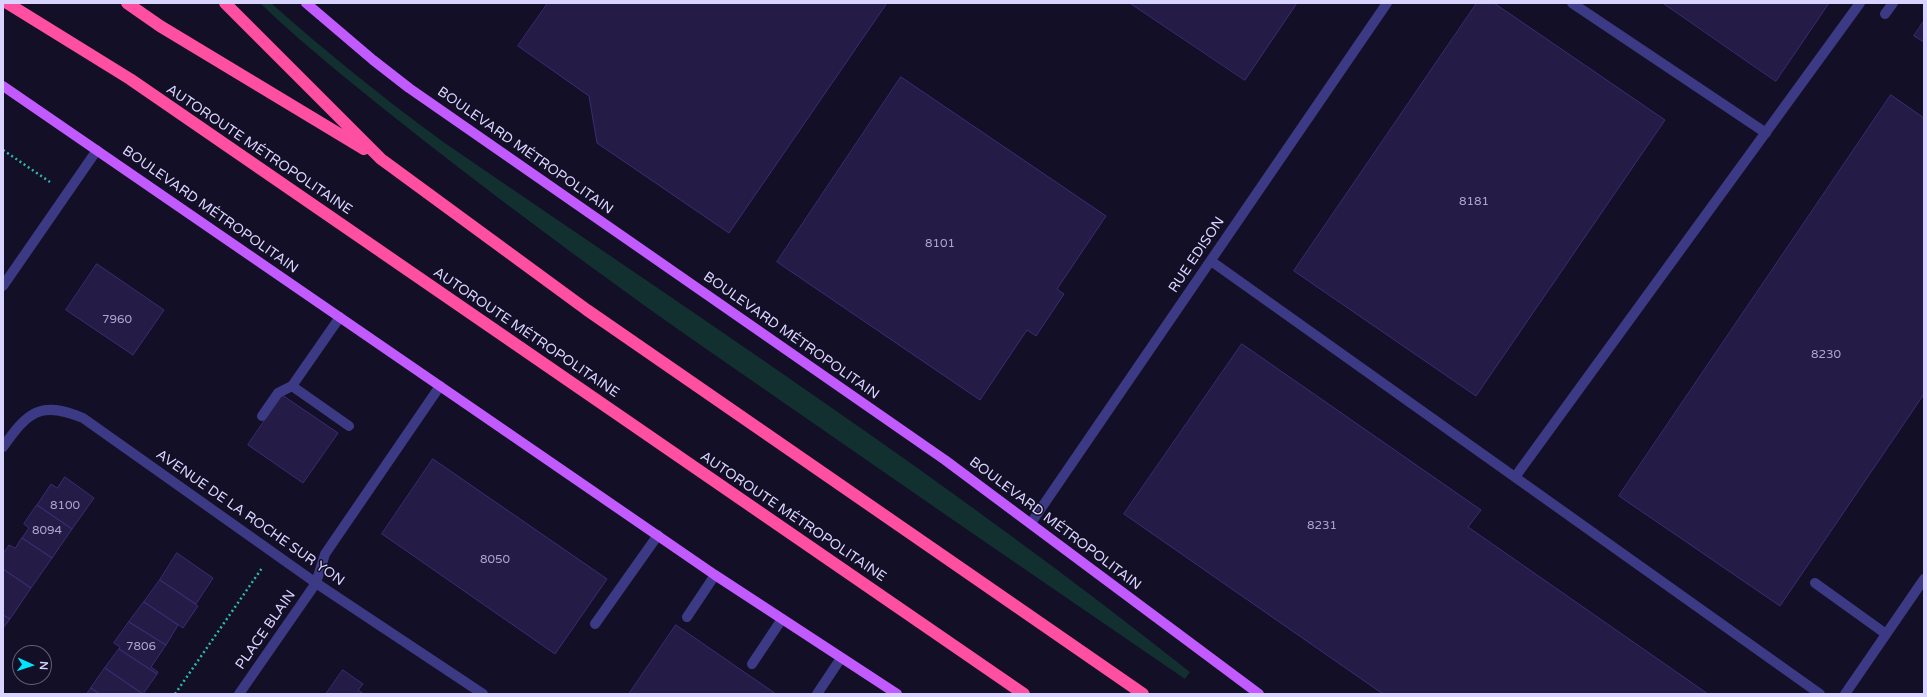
<!DOCTYPE html>
<meta charset="utf-8">
<style>
body{margin:0}
#map{position:relative;width:1927px;height:697px;overflow:hidden;background:#130f26;font-family:"Varela Round",sans-serif}
canvas{display:block}
.frame{position:absolute;inset:0;border:4px solid #d9d4ff;pointer-events:none}
.north{position:absolute;left:12px;top:645px;width:40px;height:40px;box-sizing:border-box;background:#130f26;border:1px solid #625e7d;border-radius:50%;rotate:93deg;font-size:11px;font-weight:700;line-height:16px;text-align:center;color:#d9d4ff}
.north::after{content:'';display:block;margin:auto;width:14px;height:18px;background:#00e5ff;clip-path:polygon(50% 0,100% 100%,50% 72%,0 100%)}
</style>
<div id="map">
<canvas width="1927" height="697"></canvas>
<div class="frame"></div>
<div class="north">N</div>
</div>
<script>
const g = document.querySelector('canvas').getContext('2d');
g.lineJoin = 'round';
function fillPath(path, color) {
  g.fillStyle = color;
  g.fill(path, 'evenodd');
}
function stroke(path, color, width, dash) {
  g.strokeStyle = color;
  g.lineWidth = width;
  g.lineCap = dash ? 'butt' : 'round';
  g.setLineDash(dash || []);
  g.stroke(path);
}
function write(font, color, halo, rows, align = 'center') {
  g.font = font + ' "Varela Round",sans-serif';
  g.lineWidth = 3;
  g.setLineDash([]);
  g.textBaseline = 'middle';
  g.strokeStyle = halo;
  g.fillStyle = color;
  for (const [text, x, y, turn = 0] of rows) {
    g.save();
    g.translate(x, y);
    g.rotate((+turn || 0) * Math.PI / 180);
    g.textAlign = isNaN(turn) ? turn : align;
    if (halo) g.strokeText(text, 0, 0);
    g.fillText(text, 0, 0);
    g.restore();
  }
}
fillPath(new Path2D(`
 M260,3H271C326,52 383,98 442,141C694,314 951,482 1190,672L1185,679C1031,574 878,468 725,362C622,291 522,217 423,140C368,96 311,52 260,3Z`), '#12302f');
const building = new Path2D(`
 M548,3H887L729,233L597,143L589,96L518,46Z
 M1130,3H1297L1245,80Z
 M1477,3H1494L1665,120L1476,396L1294,271Z
 M1663,3H1829L1776,81Z
 M1924,21V42L1914,36Z
 M901,77L1106,216L1057,289L1064,294L1036,336L1027,330L980,400L777,262Z
 M1891,95L1924,118V394L1780,606L1619,496Z
 M97,264L164,310L133,355L66,310Z
 M1242,344L1481,510L1468,527L1708,694H1383L1124,514Z
 M282,395L338,433L303,483L248,445Z
 M433,459L607,579L555,654L382,534Z
 M65,477L94,498L72,529L37,505L51,484L57,488Z
 M37,505L72,529L52,558L22,538L29,528L24,524Z
 M22,538L52,558L31,588L3,569V554L9,545L15,548Z
 M177,553L213,578L196,604L160,580Z
 M3,569L31,588L10,619L3,615Z
 M160,580L198,606L183,628L144,602Z
 M144,602L178,625L166,645L129,622Z
 M3,615L10,619L3,628Z
 M129,622L166,645L151,667L158,672L157,674L119,649L120,647L114,643Z
 M676,625L776,694H629Z
 M119,649L157,674L143,694L105,668Z
 M105,668L141,693L140,694H100L91,688Z
 M343,670L363,684L358,690L364,694H326Z
 M91,688L100,694H87Z`);
fillPath(building, '#241b47');
stroke(building, '#3b2d73', 1);
stroke(new Path2D(`
 M3,150L50,182
 M175,694L262,568`), '#2fb8b0', 2.5, [2, 3]);
stroke(new Path2D(`
 M1572,3L1766,133
 M1885,14L1893,3
 M1211,261L1820,694
 M3,286L97,150
 M340,317L292,386L349,426
 M262,416L278,393L292,386
 M3,447C28,412 40,400 83,418L316,583L483,694
 M1515,477L1860,3
 M1031,523L1387,3
 M1815,583L1886,634
 M687,617L715,575
 M595,624L658,535
 M752,664L782,619
 M239,694L316,583L325,554L440,386
 M817,694L841,658
 M1845,694L1924,579`), '#3d3a85', 10);
stroke(new Path2D(`
 M306,3L373,60L409,88L945,460L1259,694
 M3,86L715,575L897,694`), '#c25bff', 10);
stroke(new Path2D(`
 M7,3L130,79L1024,694
 M127,3L160,26L364,149
 M225,3L381,159L587,310L1143,694`), '#ff4fa3', 12);
write('12px', '#aca6d1', null, [
 ["8181",1474,202],
 ["8101",940,244],
 ["7960",117,320],
 ["8230",1826,355],
 ["8100",65,506],
 ["8231",1322,526],
 ["8094",47,531],
 ["8050",495,560],
 ["7806",141,647]
]);
write('14px', '#d9d4ff', '#130f26', [
 ["AUTOROUTE MÉTROPOLITAINE",259,150,34],
 ["BOULEVARD MÉTROPOLITAIN",525,151,35],
 ["BOULEVARD MÉTROPOLITAIN",210,210,35],
 ["RUE EDISON",1197,255,-56],
 ["AUTOROUTE MÉTROPOLITAINE",526,333,34],
 ["BOULEVARD MÉTROPOLITAIN",791,336,35],
 ["AUTOROUTE MÉTROPOLITAINE",793,517,34],
 ["AVENUE DE LA ROCHE SUR YON",250,518,35],
 ["BOULEVARD MÉTROPOLITAIN",1055,524,37],
 ["PLACE BLAIN",266,630,-55]
]);
</script>
